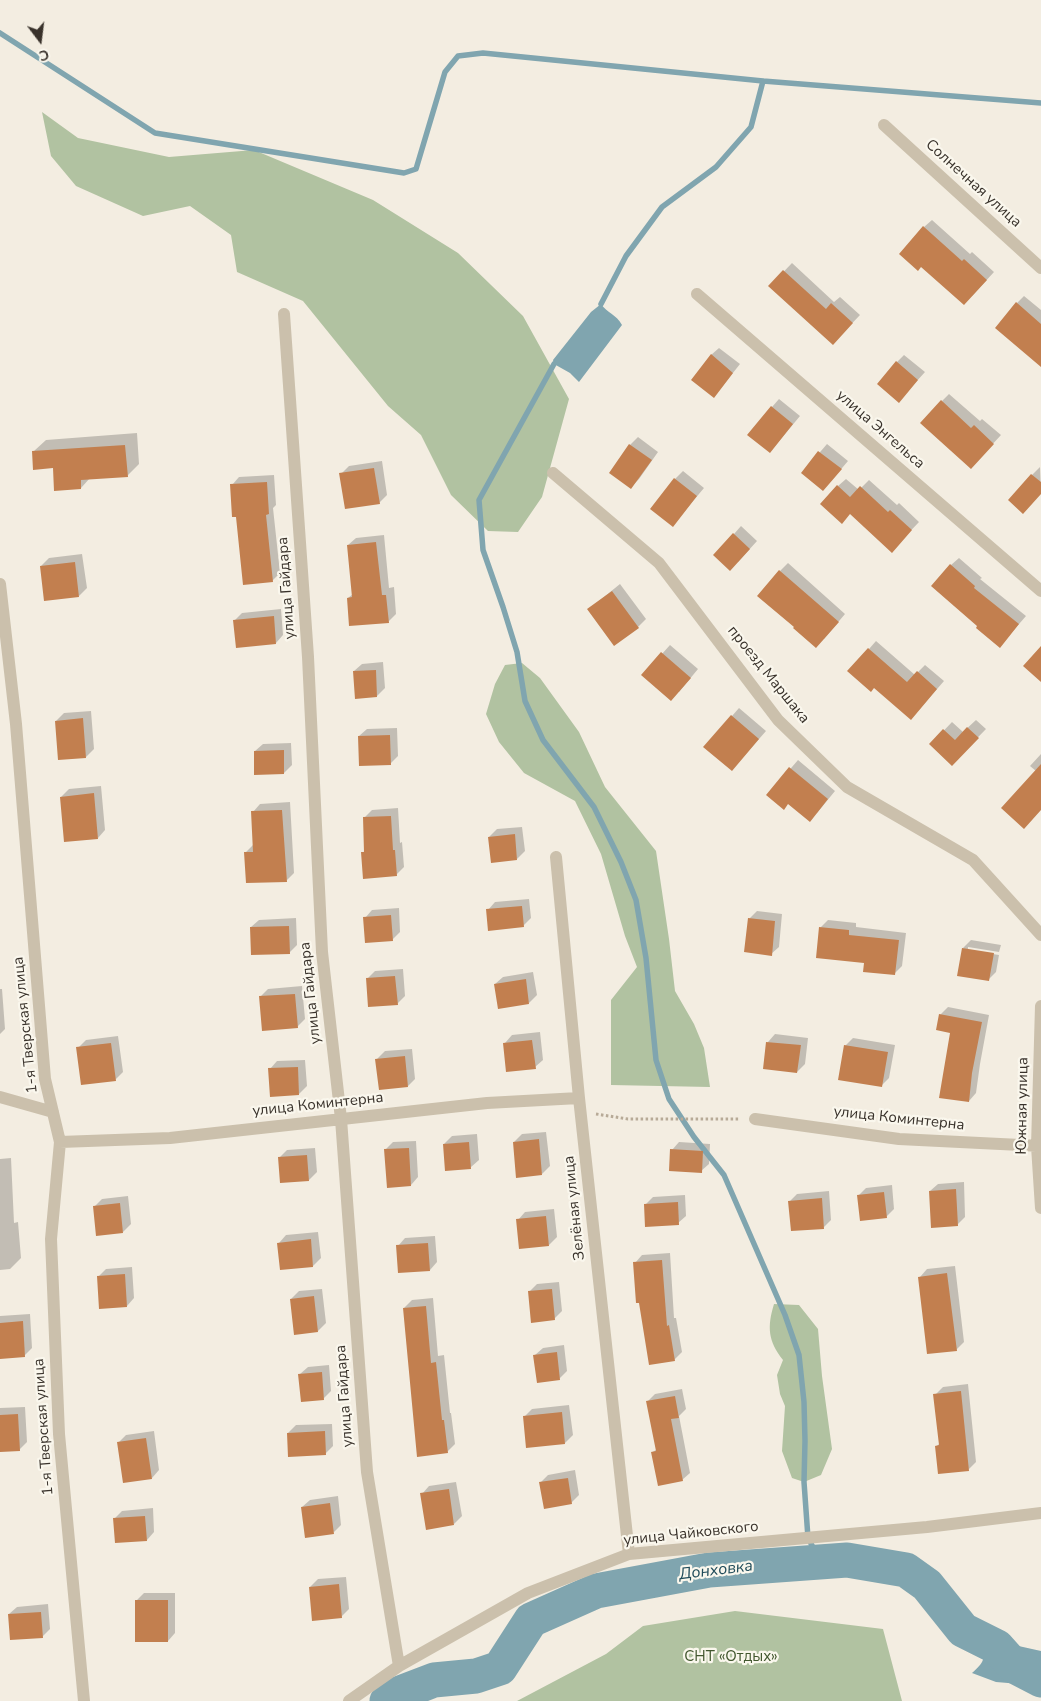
<!DOCTYPE html>
<meta charset="utf-8">
<style>
body{margin:0}
#map{position:relative;width:1041px;height:1701px;overflow:hidden;background:#f3ede1;font-family:"Nunito Sans",sans-serif}
canvas{display:block}
.north{position:absolute;left:15px;top:15px;width:50px;height:50px;-webkit-text-stroke:4px #faf7ed;paint-order:stroke;rotate:165deg;font-size:14px;font-weight:700;line-height:20px;text-align:center;color:#39322b}
.north::after{content:'';display:block;margin:auto;width:18px;height:22px;background:#39322b;clip-path:polygon(50% 0,100% 100%,50% 72%,0 100%)}
</style>
<div id="map">
<canvas width="1041" height="1701"></canvas>
<div class="north">С</div>
</div>
<script>
const g = document.querySelector('canvas').getContext('2d');
g.lineJoin = 'round';
function fillPath(path, color) {
  g.fillStyle = color;
  g.fill(path, 'evenodd');
}
function stroke(path, color, width, dash) {
  g.strokeStyle = color;
  g.lineWidth = width;
  g.lineCap = dash ? 'butt' : 'round';
  g.setLineDash(dash || []);
  g.stroke(path);
}
function write(font, color, halo, rows, align = 'center') {
  g.font = font + ' "Nunito Sans",sans-serif';
  g.lineWidth = 4.5;
  g.setLineDash([]);
  g.textBaseline = 'middle';
  g.strokeStyle = halo;
  g.fillStyle = color;
  for (const [text, x, y, turn = 0] of rows) {
    g.save();
    g.translate(x, y);
    g.rotate((+turn || 0) * Math.PI / 180);
    g.textAlign = isNaN(turn) ? turn : align;
    if (halo) g.strokeText(text, 0, 0);
    g.fillText(text, 0, 0);
    g.restore();
  }
}
fillPath(new Path2D(`
 M42,112L78,138L169,157L254,150L373,200L458,253L523,316L569,399L542,497L518,532L488,531L451,495L421,435L388,406L303,301L237,272L231,235L190,206L143,216L76,186L51,156Z
 M522,663L540,678L579,732L605,787L656,851L669,939L675,991L694,1024L704,1048L710,1087L611,1085V1000L637,967L625,936L601,854L575,801L524,773L499,742L486,714L495,684L505,665Z
 M774,1304L799,1305L818,1329L822,1376L832,1449L821,1475L804,1482L792,1478L782,1451L785,1406L780,1394L777,1375L783,1360C768,1341 767,1327 774,1304Z
 M735,1611L883,1629L902,1701H517L606,1654L643,1626Z`), '#b1c2a1');
fillPath(new Path2D(`
 M601,304C607,313 616,314 622,325L579,382L570,373L554,364L553,360L591,312Z
 M991,1635L1014,1645L1041,1651V1693L1020,1684L996,1682L972,1673C987,1660 985,1657 980,1638Z`), '#80a5af');
fillPath(new Path2D(`
 M932,220L970,254L972,252L994,272L972,296L924,227Z
 M792,263L834,302L840,297L860,315L840,336L770,286Z
 M1024,296L1041,310V365L1017,303Z
 M719,348L740,364L721,388L711,355Z
 M904,355L925,372L906,393L897,362Z
 M949,394L980,421L982,419L1001,435L979,459L942,401Z
 M779,399L800,416L770,452L772,407Z
 M137,433L139,464L127,476L90,478L81,488L34,451L46,440Z
 M638,437L658,452L639,479L631,487L630,445Z
 M827,444L848,461L831,481L802,473Z
 M382,461L387,495L379,503L341,474L349,466Z
 M1040,467L1041,493L1010,500L1032,475Z
 M683,471L704,488L673,525L675,479Z
 M274,475L276,505L273,508L280,573L272,581L237,515L232,485L239,477Z
 M846,479L859,490L869,480L897,505L899,503L919,522L899,543L851,512L838,486Z
 M741,526L757,541L738,562L734,534Z
 M384,535L389,588L394,587L396,614L388,622L348,598L353,594L348,545L356,538Z
 M82,554L87,588L79,596L41,566L49,558Z
 M959,558L982,578L980,579L1026,616L1000,646L979,626L951,565Z
 M788,563L845,614L824,639L780,571Z
 M620,584L646,619L638,627L589,609Z
 M281,609L283,635L276,643L234,621L242,613Z
 M876,641L915,675L925,665L944,681L918,711L869,649Z
 M670,645L698,669L679,692L643,675Z
 M383,662L385,688L377,696L354,671L362,664Z
 M739,708L766,731L739,762L732,716Z
 M91,711L94,749L86,757L59,759L56,721L64,713Z
 M976,720L986,729L952,764L931,744L952,722L963,732Z
 M397,728L398,756L390,764L359,736L367,729Z
 M291,743L292,765L284,773L255,751L263,744Z
 M1041,754V809L1036,771L1030,766Z
 M798,760L835,791L817,813L768,795Z
 M101,786L105,830L98,838L61,797L69,789Z
 M290,802L294,873L287,880L246,852L253,845V812L260,804Z
 M398,808L400,843L402,842L404,867L396,875L362,853L366,850L364,818L372,810Z
 M522,827L525,851L517,859L489,837L497,829Z
 M529,899L531,918L523,926L488,910L495,902Z
 M399,908L400,932L392,940L365,918L372,910Z
 M757,911L782,914L779,947L771,954L749,919Z
 M296,918L297,945L289,953L251,927L259,920Z
 M828,920L856,923V927L906,933L902,966L894,974L866,961L820,928Z
 M971,940L1001,945L999,952L968,947V950L999,955L996,972L988,980L963,948Z
 M403,969L405,996L397,1004L367,979L375,971Z
 M533,972L537,995L529,1003L495,984L503,977Z
 M302,986L305,1019L297,1027L260,997L268,989Z
 M0,989H2L5,1029L0,1034Z
 M948,1007L989,1015L980,1064L976,1093L969,1101L951,1032L940,1015Z
 M540,1032L543,1060L535,1067L505,1043L512,1035Z
 M775,1034L808,1038L805,1064L797,1072L765,1068L768,1042Z
 M118,1036L123,1072L115,1080L78,1048L86,1040Z
 M853,1038L895,1045L889,1078L882,1085L845,1046Z
 M412,1049L415,1079L408,1086L377,1059L385,1051Z
 M305,1060L307,1086L299,1094L270,1069L277,1061Z
 M546,1132L550,1166L542,1174L514,1142L522,1134Z
 M477,1134L479,1160L471,1167L444,1144L452,1136Z
 M416,1141L418,1177L411,1185L385,1150L393,1142Z
 M679,1142L710,1144L709,1164L701,1171L672,1150Z
 M315,1148L317,1172L309,1180L279,1158L287,1150Z
 M11,1158L14,1223L18,1222L21,1258L10,1269L0,1270V1159Z
 M964,1182L965,1217L957,1225L930,1191L938,1184Z
 M892,1185L894,1209L886,1217L858,1196L866,1188Z
 M829,1191L831,1220L823,1228L790,1201L797,1194Z
 M685,1195L686,1216L678,1223L645,1205L653,1197Z
 M128,1196L131,1224L123,1232L94,1207L102,1199Z
 M554,1209L557,1237L549,1245L518,1220L525,1212Z
 M318,1232L321,1258L313,1266L279,1243L286,1235Z
 M435,1236L437,1262L430,1270L398,1246L405,1238Z
 M670,1253L674,1318H676L682,1352L674,1360L635,1263L642,1255Z
 M955,1266L964,1342L956,1350L920,1277L927,1269Z
 M132,1267L134,1298L127,1306L98,1277L106,1269Z
 M559,1282L562,1311L554,1319L529,1292L537,1284Z
 M322,1289L326,1323L318,1331L295,1333L291,1299L299,1291Z
 M433,1298L438,1356L444,1355L450,1413H451L455,1444L447,1452L404,1308L412,1300Z
 M30,1314L32,1348L24,1356L0,1357V1316Z
 M564,1345L567,1371L559,1379L535,1355L543,1348Z
 M329,1365L331,1391L323,1399L300,1374L308,1367Z
 M968,1384L976,1462L968,1470L937,1446L940,1443L935,1395L943,1387Z
 M682,1389L686,1409L679,1416L690,1473L682,1480L653,1452L657,1449L647,1402L655,1394Z
 M569,1405L573,1435L565,1443L524,1417L532,1409Z
 M25,1407L27,1442L19,1450L0,1451V1408Z
 M332,1424L333,1446L325,1454L288,1433L296,1425Z
 M154,1431L159,1470L152,1478L119,1442L126,1435Z
 M575,1470L579,1495L571,1503L541,1482L548,1475Z
 M456,1482L462,1516L454,1524L422,1494L429,1486Z
 M338,1496L341,1525L334,1532L302,1507L310,1500Z
 M153,1508L154,1532L147,1540L115,1518L122,1511Z
 M346,1577L349,1609L341,1617L310,1587L318,1579Z
 M144,1593H175V1633L168,1641L136,1601Z
 M48,1604L50,1629L42,1637L9,1614L17,1607Z`), '#0003');
stroke(new Path2D(`
 M0,33L155,133L404,173L416,169L445,72L458,56L483,53L763,81L1041,103
 M601,304L626,256L662,207L716,167L751,127L763,81
 M554,364L479,500L483,550L503,607L517,652L525,701L543,740L594,807L621,862L636,900L646,958L656,1060L669,1099L694,1137L724,1175L785,1315L799,1355L804,1402L805,1441L804,1482L808,1538L815,1551L847,1560`), '#80a5af', 5.5);
stroke(new Path2D(`
 M387,1701L392,1696L434,1680L476,1676L500,1668L531,1620L596,1591L709,1570L847,1560L906,1570L927,1585L963,1630L997,1647L1014,1666L1041,1680`), '#80a5af', 35);
fillPath(new Path2D(`
 M923,226L962,261L964,259L987,280L964,305L921,267L918,271L899,254Z
 M783,270L826,309L831,303L853,323L833,345L768,286Z
 M1016,302L1041,324V367L995,328Z
 M711,354L733,373L714,398L691,380Z
 M896,361L918,380L899,403L877,384Z
 M941,400L971,428L974,425L994,444L971,469L920,423Z
 M771,406L793,424L770,453L747,435Z
 M629,444L652,460L631,489L609,473Z
 M125,445L128,477L81,480V489L54,491L53,468L33,470L32,451Z
 M818,451L842,469L823,491L801,473Z
 M374,468L380,504L345,509L339,473Z
 M1031,474L1041,482V494L1023,514L1008,500Z
 M674,478L697,496L673,527L650,509Z
 M267,482L269,514L266,515L273,582L243,585L236,517H232L230,484Z
 M837,485L850,497L860,486L888,512L890,510L912,530L892,553L850,514L842,524L820,504Z
 M733,533L750,549L730,571L713,555Z
 M376,542L382,595H386L389,623L349,626L347,598L352,597L347,545Z
 M75,562L79,597L44,601L40,566Z
 M950,564L975,586L974,588L1019,624L1000,648L976,628L977,626L931,586Z
 M779,570L839,622L816,648L793,628L794,627L757,596Z
 M612,591L639,628L614,646L587,609Z
 M274,616L276,644L236,648L233,620Z
 M1041,646V682L1023,666Z
 M868,648L907,682L917,671L937,689L911,720L874,688L871,692L847,671Z
 M661,652L691,678L671,701L641,675Z
 M376,670L377,697L355,699L353,671Z
 M731,715L759,739L732,771L703,747Z
 M83,718L86,758L58,760L55,721Z
 M967,727L979,738L952,766L929,744L943,729L955,740Z
 M390,735L391,765L359,766L358,736Z
 M284,750V774L254,775V751Z
 M1041,764V810L1024,829L1001,808Z
 M789,767L828,799L810,822L788,804L784,810L766,795Z
 M94,793L98,839L64,842L60,797Z
 M282,810L287,882L246,883L244,852H253L251,811Z
 M391,816L393,850H395L397,876L363,879L361,852H364L363,817Z
 M515,834L517,860L491,863L488,837Z
 M522,906L524,927L488,931L486,909Z
 M391,915L393,941L365,943L363,917Z
 M748,918L775,921L772,956L744,952Z
 M289,926L290,954L251,955L250,927Z
 M819,927L849,930V935L899,940L895,975L863,972L864,963L816,958Z
 M962,948L994,953L989,981L957,976Z
 M395,976L398,1005L368,1007L366,978Z
 M526,979L529,1004L498,1009L494,984Z
 M295,994L298,1028L262,1031L259,996Z
 M939,1014L982,1022L972,1073L969,1102L939,1098L950,1033L936,1030Z
 M532,1040L536,1069L506,1072L503,1043Z
 M766,1042L801,1045L797,1073L763,1069Z
 M111,1043L116,1081L81,1085L76,1047Z
 M844,1045L888,1052L882,1087L838,1080Z
 M405,1056L408,1087L379,1090L375,1059Z
 M298,1067L299,1095L270,1097L268,1068Z
 M539,1139L542,1175L516,1178L513,1142Z
 M469,1142L471,1169L445,1171L443,1144Z
 M409,1148L411,1186L387,1188L384,1149Z
 M670,1149L703,1151L702,1173L669,1171Z
 M307,1155L309,1181L280,1183L278,1157Z
 M956,1189L958,1226L931,1228L929,1191Z
 M884,1192L887,1218L860,1221L857,1195Z
 M822,1198L824,1229L791,1231L788,1201Z
 M678,1202L679,1225L645,1227L644,1204Z
 M120,1203L123,1233L96,1236L93,1206Z
 M546,1216L549,1246L519,1249L516,1219Z
 M311,1239L313,1267L280,1270L277,1243Z
 M428,1243L430,1271L398,1273L396,1245Z
 M662,1260L667,1326L669,1325L675,1361L649,1365L639,1303H636L633,1262Z
 M947,1273L957,1351L927,1354L918,1277Z
 M125,1274L127,1307L99,1309L97,1276Z
 M552,1289L555,1320L531,1323L528,1291Z
 M314,1296L318,1332L294,1335L290,1299Z
 M426,1306L431,1363L436,1362L442,1420H444L448,1453L417,1457L403,1308Z
 M23,1321L25,1357L0,1359V1323Z
 M557,1352L560,1380L537,1383L533,1355Z
 M322,1372L324,1400L301,1402L298,1374Z
 M961,1391L969,1471L938,1474L935,1446L939,1445L933,1394Z
 M675,1396L679,1418L671,1419L683,1481L658,1486L651,1452L656,1451L646,1401Z
 M562,1412L565,1444L526,1448L523,1416Z
 M18,1414L20,1451L0,1452V1415Z
 M325,1431L326,1455L288,1457L287,1433Z
 M146,1438L152,1479L123,1483L117,1442Z
 M568,1478L572,1504L544,1509L539,1482Z
 M449,1489L454,1525L426,1530L420,1493Z
 M330,1503L334,1534L305,1538L301,1507Z
 M145,1516L147,1541L115,1543L113,1518Z
 M339,1584L342,1618L312,1621L309,1587Z
 M135,1600H168V1642H135Z
 M41,1612L43,1638L10,1640L8,1614Z`), '#c27f4f');
stroke(new Path2D(`
 M596,1114L628,1119H740`), '#b7aa97', 3, [2.5, 2.5]);
stroke(new Path2D(`
 M884,125L1041,268
 M697,294L1041,591
 M284,314L308,657L322,952L341,1119L367,1472L399,1666
 M553,473L659,563L778,720L847,787L973,860L1041,935
 M0,584L16,724L45,1079L60,1142L51,1239L59,1434L84,1701
 M556,857L579,1098L629,1554
 M1041,1006L1037,1146L1041,1208
 M0,1097L53,1112
 M755,1119L899,1139L1041,1146
 M60,1142L170,1138L487,1103L579,1098
 M349,1701L399,1666L528,1593L629,1554L927,1527L1041,1513`), '#cbc0ac', 12);
write('15px', '#39322b', '#faf7ed', [
 ["Солнечная улица",973,184,42],
 ["улица Энгельса",880,430,41],
 ["улица Гайдара",287,588,-94],
 ["проезд Маршака",768,675,51],
 ["улица Гайдара",311,993,-96],
 ["1-я Тверская улица",26,1025,-96],
 ["улица Коминтерна",318,1105,-6],
 ["Южная улица",1023,1106,-89],
 ["улица Коминтерна",899,1119,6],
 ["Зелёная улица",575,1208,-96],
 ["улица Гайдара",345,1396,-94],
 ["1-я Тверская улица",44,1427,-94],
 ["улица Чайковского",691,1534,-6]
]);
write('15px', '#42572f', '#faf7ed', [
 ["СНТ «Отдых»",731,1657]
]);
write('italic 16px', '#214c5a', '#faf7ed', [
 ["Донховка",716,1571,-7]
]);
</script>
